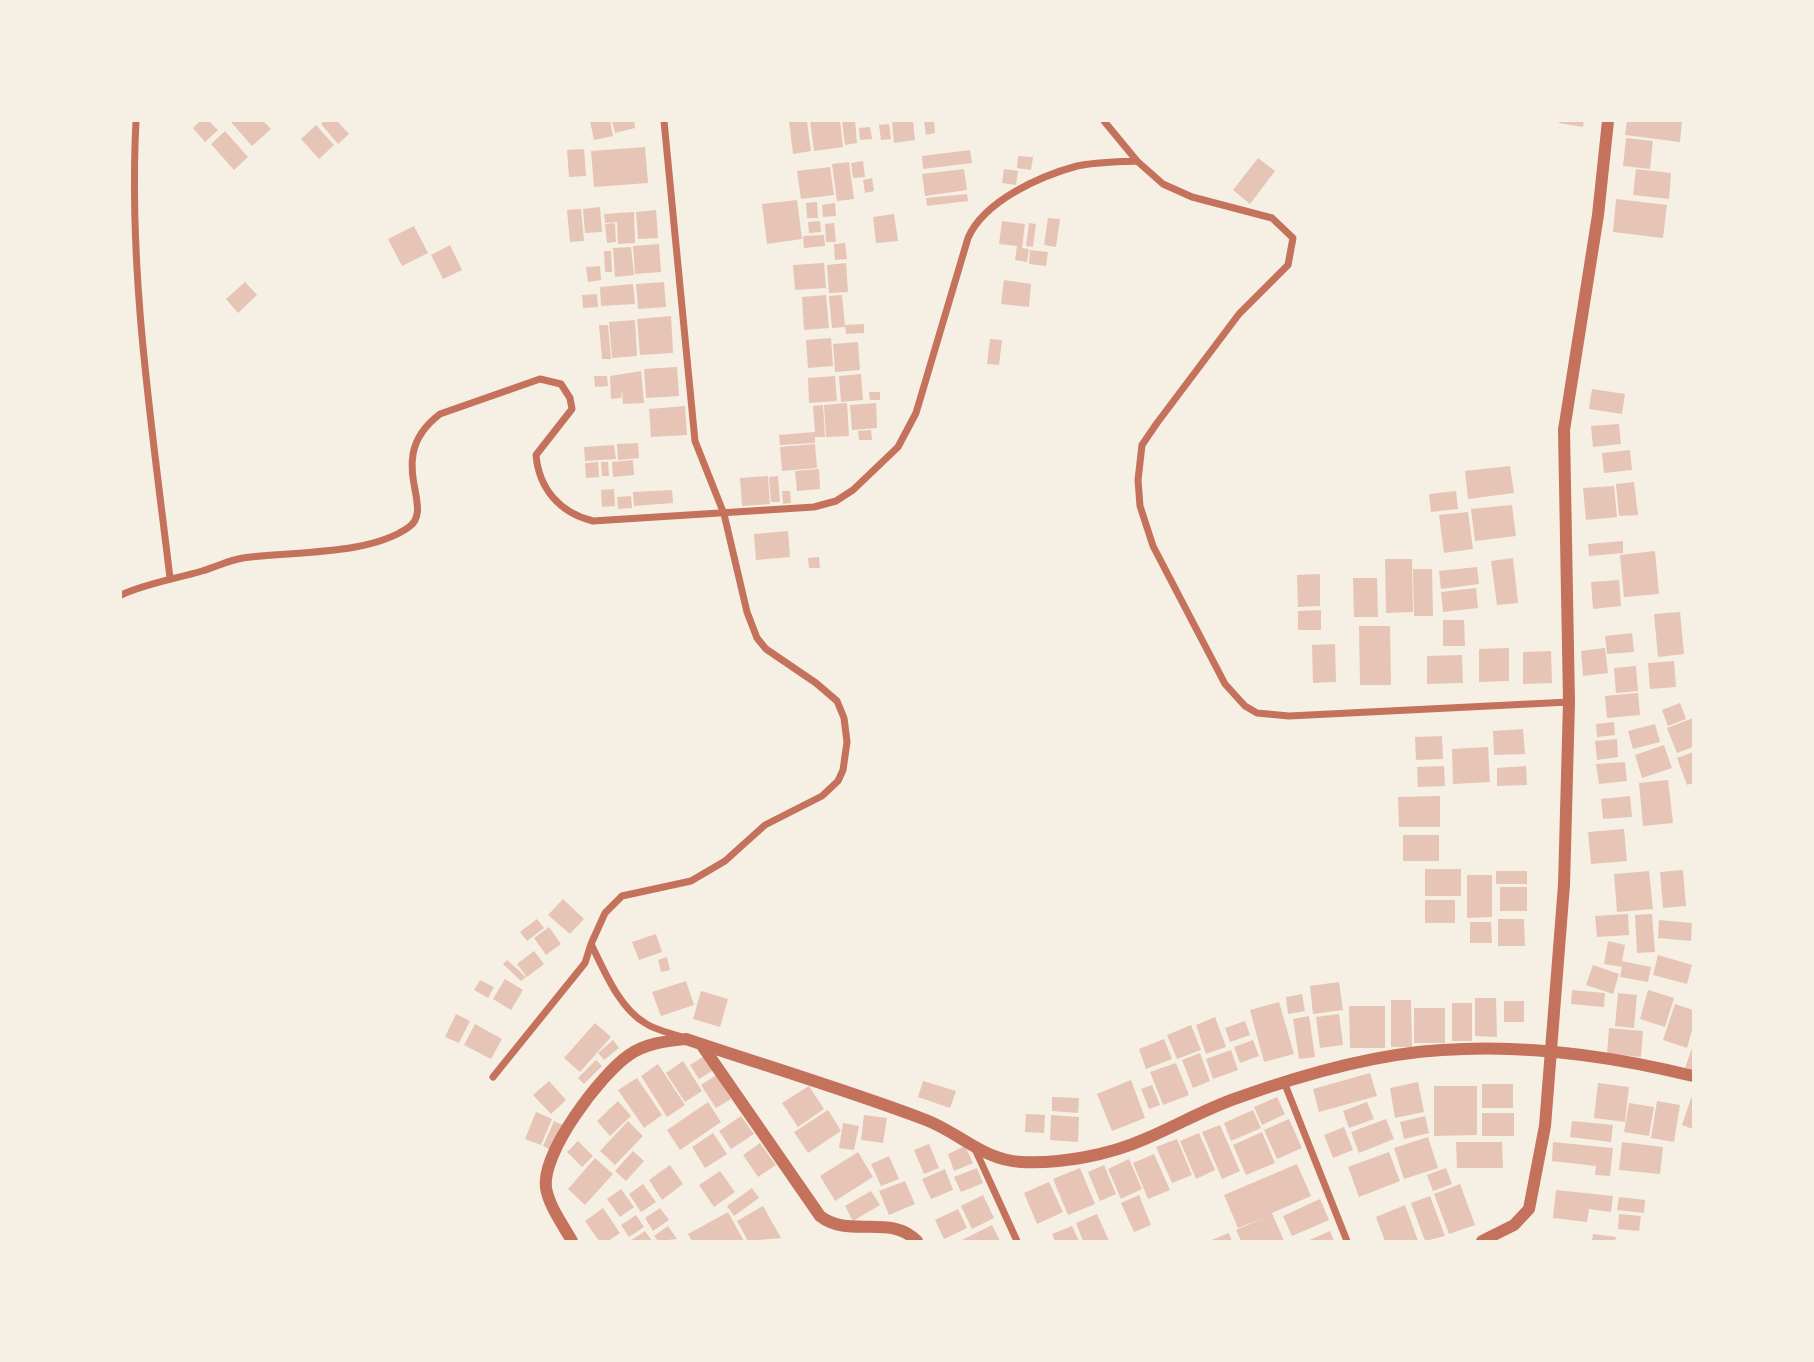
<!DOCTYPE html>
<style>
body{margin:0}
#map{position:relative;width:1814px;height:1362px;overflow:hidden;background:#f6efe4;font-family:"Fira Sans",sans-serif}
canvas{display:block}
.frame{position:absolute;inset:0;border:122px solid #f6efe4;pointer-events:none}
</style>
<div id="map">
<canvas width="1814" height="1362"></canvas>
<div class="frame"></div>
</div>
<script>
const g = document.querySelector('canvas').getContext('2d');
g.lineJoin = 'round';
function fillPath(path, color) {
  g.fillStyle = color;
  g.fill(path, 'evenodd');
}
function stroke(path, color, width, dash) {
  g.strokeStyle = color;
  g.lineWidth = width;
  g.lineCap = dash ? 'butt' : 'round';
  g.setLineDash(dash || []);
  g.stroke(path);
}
fillPath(new Path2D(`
 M200,121H209L218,130L205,142L193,128Z
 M230,121H263L271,129L252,146Z
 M324,121H337L349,134L338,144L321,124Z
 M590,121H610L613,136L594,140Z
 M612,121H634L635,128L615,133Z
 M789,121H807L811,151L793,154Z
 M810,121H840L843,147L814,151Z
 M842,121H855L857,143L845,145Z
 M892,121H913L915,140L894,143Z
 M924,121H934L935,133L926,135Z
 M1559,121H1584L1583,127L1559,123Z
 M1627,121H1682L1680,142L1625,135Z
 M889,124L891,139L881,140L879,125Z
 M316,125L334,145L319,159L301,139Z
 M870,127L872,139L860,140L859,128Z
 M225,131L248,157L234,170L211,144Z
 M1626,138L1653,141L1650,169L1623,166Z
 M645,147L648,183L594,187L591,151Z
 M584,149L586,176L569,177L567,150Z
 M970,150L972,163L923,169L922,156Z
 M1018,156L1033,157L1031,170L1017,168Z
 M1258,158L1275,171L1250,204L1233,190Z
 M863,161L865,177L853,178L851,163Z
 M849,162L854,199L837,201L832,164Z
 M830,167L834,195L801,199L797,171Z
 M964,169L967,190L925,196L922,174Z
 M1004,169L1018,171L1016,185L1002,183Z
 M1636,169L1671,173L1669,199L1633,195Z
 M872,178L874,191L865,193L863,180Z
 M967,194L968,201L927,206L926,198Z
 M1616,199L1667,205L1663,238L1613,232Z
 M797,200L802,239L767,244L762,204Z
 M817,202L818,218H807L806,203Z
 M835,203L836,216L823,217L822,205Z
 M600,207L602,232L585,233L583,209Z
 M581,209L584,241L570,242L567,210Z
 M656,210L658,238L638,239L636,212Z
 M634,212L635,243L618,244L617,222L605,223L604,214Z
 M894,214L898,241L876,243L873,217Z
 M1048,218L1060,219L1056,247L1044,245Z
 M820,221L821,232L809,233L808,222Z
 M1002,221L1025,224L1022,248L1029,249L1027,262L1015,260L1017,246L999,244Z
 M615,223L616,242L607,243L605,224Z
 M834,223L836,242H826L825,224Z
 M1029,223L1036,224L1033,247L1026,246Z
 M414,226L428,253L402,266L388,239Z
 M824,235L825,246L804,248L803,236Z
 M845,243L847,259L835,260L834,244Z
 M659,244L661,272L635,274L633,246Z
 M450,245L462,270L443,279L431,255Z
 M631,247L634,275L615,277L613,248Z
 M1030,250L1048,252L1046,266L1029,264Z
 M604,251H611L612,272H605Z
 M824,263L826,288L795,290L793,265Z
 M846,263L848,292L829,293L827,265Z
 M600,266L601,280L588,282L586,267Z
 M1004,280L1031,284L1029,307L1001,304Z
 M245,282L257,295L238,313L226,299Z
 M664,282L666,307L638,309L636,284Z
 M633,284L635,304L601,306L600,287Z
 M597,294L598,307L583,308L582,295Z
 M826,295L829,328L804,330L802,297Z
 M842,295L845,327L832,328L829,296Z
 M671,316L673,353L640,355L637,319Z
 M635,320L637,356L612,358L609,322Z
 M864,324V333L846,334L845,325Z
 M599,325H608L611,359H602Z
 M831,338L833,366L808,368L806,340Z
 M990,339L1002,340L999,365L987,364Z
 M858,342L860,370L835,372L833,344Z
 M677,367L679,396L646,398L644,369Z
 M641,371L644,403L623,404L622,390L621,398L611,399L610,376Z
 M861,374L863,400L841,402L839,376Z
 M594,376H607L608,386L595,387Z
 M835,376L837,401L809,403L808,378Z
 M1592,389L1625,394L1622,414L1589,409Z
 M869,392H880V400H870Z
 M847,403L849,436L826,437L824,405Z
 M876,403L877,428L852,430L850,405Z
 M823,405L825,437H815V443L780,445L779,435L815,432L813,406Z
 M685,406L687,435L651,437L649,409Z
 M1619,424L1621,444L1593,447L1591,426Z
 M871,430L872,440H859L858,431Z
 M638,443L639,458L618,460L617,444Z
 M815,444L817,468L782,471L780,447Z
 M614,445L616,459L585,461L584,447Z
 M1630,450L1632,470L1604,473L1602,453Z
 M633,460L634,475L613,477L612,462Z
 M598,462L599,477L586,478L585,463Z
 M601,462H608L609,476H602Z
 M1510,466L1514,493L1468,499L1465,471Z
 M819,469L820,489L797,491L795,471Z
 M768,476L770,504L742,506L740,478Z
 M778,476L780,502H771L769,477Z
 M1634,482L1638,515L1619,516L1616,484Z
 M1614,486L1617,517L1586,520L1583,488Z
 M614,489L615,506L602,507L601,490Z
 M672,490L673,503L634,506L633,492Z
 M782,491H790L791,503L783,504Z
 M1456,491L1458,509L1431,512L1429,494Z
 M631,496L632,508L618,509L617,497Z
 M1512,505L1516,536L1475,541L1471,509Z
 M1468,512L1473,549L1444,553L1439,515Z
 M788,531L790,557L756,560L754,534Z
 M1623,541V553L1589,556L1588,544Z
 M1655,551L1659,594L1624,597L1620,555Z
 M819,557L820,568H809L808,558Z
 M1513,558L1518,603L1497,605L1491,561Z
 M1385,559H1412L1413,612L1386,613Z
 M1477,567L1479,584L1441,589L1439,571Z
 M1413,569H1432L1433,616H1414Z
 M1320,574V606L1298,607L1297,575Z
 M1353,578H1377L1378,617H1354Z
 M1619,580L1621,606L1593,609L1591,582Z
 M1476,588L1478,608L1443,612L1441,592Z
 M1321,610V630H1298V611Z
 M1680,612L1684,654L1658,657L1654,614Z
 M1443,620H1464L1465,646H1443Z
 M1359,626H1390L1391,685H1360Z
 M1632,633L1634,652L1607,654L1605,636Z
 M1335,644L1336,682L1313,683L1312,645Z
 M1509,648V681L1479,682V649Z
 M1605,648L1608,673L1583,676L1581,651Z
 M1551,651L1552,683L1523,684V652Z
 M1462,655L1463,683L1427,684V656Z
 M1674,661L1676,687L1650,689L1648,663Z
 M1636,666L1638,691L1616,693L1614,668Z
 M1638,693L1640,715L1607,718L1605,696Z
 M1680,703L1686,719L1668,726L1662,710Z
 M1693,718V747L1677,753L1667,728Z
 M1614,722L1615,735L1597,737L1596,724Z
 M1655,724L1660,742L1633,749L1628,731Z
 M1523,729L1525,754L1494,755L1493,731Z
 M1442,736L1443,759L1416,760L1415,737Z
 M1617,739L1618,757L1597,760L1595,741Z
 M1664,745L1672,768L1642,778L1635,755Z
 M1488,747L1490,782L1453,784L1452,749Z
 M1693,752V783L1687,785L1677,758Z
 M1625,762L1627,781L1599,784L1596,764Z
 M1444,766L1445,786L1418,787L1417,767Z
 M1526,766L1527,785L1497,786V768Z
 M1668,780L1673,823L1643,826L1639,783Z
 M1440,796V827H1399L1398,797Z
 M1630,796L1632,817L1603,819L1601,799Z
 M1624,829L1627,861L1591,864L1588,832Z
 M1403,835H1439V861H1403Z
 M1425,869H1461V896H1425Z
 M1683,870L1686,906L1663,908L1660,872Z
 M1496,871H1527V884H1496Z
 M1649,871L1653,909L1617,912L1614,874Z
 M1467,875H1492V917L1467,918Z
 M1500,887H1527V911H1500Z
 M563,899L584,919L570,934L548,915Z
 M1425,900H1455V923H1425Z
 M1628,914L1629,935L1597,937L1595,916Z
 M1652,914L1655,952L1637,953L1635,915Z
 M537,919L544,928L527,941L520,932Z
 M1498,919H1524L1525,946H1498Z
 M1659,920L1692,923L1691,941L1658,938Z
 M1470,922H1491L1492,943H1470Z
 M549,927L561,944L546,955L534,938Z
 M656,934L662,952L639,960L632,942Z
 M1608,941L1625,945L1622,961L1651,967L1648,982L1620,977L1622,967L1604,964Z
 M534,951L544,964L527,977L517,964Z
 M1658,955L1692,965L1687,984L1653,975Z
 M667,957L670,970L661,972L658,960Z
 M507,960L526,977L521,981L503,964Z
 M1593,965L1619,974L1613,994L1586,985Z
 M505,979L523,990L511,1010L493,999Z
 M480,980L494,987L488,998L474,990Z
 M686,981L694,1005L661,1016L652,992Z
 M1339,982L1343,1010L1313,1014L1310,986Z
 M1572,990L1605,993L1604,1007L1571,1004Z
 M1648,990L1674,998L1665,1027L1640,1019Z
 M701,991L728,999L720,1027L693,1019Z
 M1618,993L1637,995L1634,1028L1615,1026Z
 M1302,994L1305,1011L1288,1014L1286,997Z
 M1475,998H1496L1497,1037L1475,1036Z
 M1391,1000H1411L1412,1047H1391Z
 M1504,1001H1524V1022H1504Z
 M1279,1002L1294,1054L1264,1062L1250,1010Z
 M1452,1003H1472V1041H1452Z
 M1675,1004L1693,1010V1027L1687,1048L1663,1040Z
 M1349,1006H1385V1048H1350Z
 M1414,1008H1445V1043H1414Z
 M456,1014L470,1021L459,1043L445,1037Z
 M1339,1014L1343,1045L1320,1048L1316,1017Z
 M1309,1016L1315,1057L1299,1059L1293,1019Z
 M1215,1017L1226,1047L1206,1054L1196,1025Z
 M1245,1021L1250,1035L1230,1042L1225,1028Z
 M595,1023L611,1037L580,1072L564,1058Z
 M475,1024L502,1039L491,1059L464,1045Z
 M1191,1025L1201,1050L1177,1059L1167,1035Z
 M1609,1028L1643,1031L1641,1057L1607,1054Z
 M1164,1039L1172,1059L1146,1069L1139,1049Z
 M613,1040L619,1048L604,1060L598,1053Z
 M1253,1040L1259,1056L1240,1063L1234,1047Z
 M1693,1045V1071L1685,1068Z
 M1231,1050L1238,1070L1213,1079L1206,1059Z
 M1200,1053L1210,1081L1193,1088L1182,1060Z
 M706,1055L715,1069L699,1079L690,1065Z
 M596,1060L602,1066L584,1084L578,1078Z
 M683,1061L702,1091L685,1102L666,1073Z
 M1176,1063L1189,1095L1163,1105L1150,1072Z
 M658,1064L685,1105L667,1117L641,1076Z
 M1370,1073L1377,1096L1319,1112L1313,1089Z
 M716,1075L731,1099L716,1108L701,1085Z
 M637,1078L662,1115L644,1128L618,1090Z
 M1131,1080L1145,1118L1112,1131L1097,1094Z
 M549,1081L566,1100L551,1114L533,1095Z
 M923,1081L956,1091L950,1108L918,1097Z
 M1418,1082L1424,1112L1395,1118L1390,1088Z
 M1598,1083L1629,1087L1625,1122L1594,1118Z
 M1482,1084H1513V1108H1482Z
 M1152,1085L1160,1105L1149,1109L1141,1089Z
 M809,1086L824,1109L798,1127L782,1103Z
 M1434,1086H1477V1135L1434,1136Z
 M1052,1097L1079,1098L1078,1113L1052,1111Z
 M1277,1097L1285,1114L1262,1125L1254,1107Z
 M1691,1098H1693V1129L1682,1125Z
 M618,1101L631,1116L610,1136L597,1121Z
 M1657,1101L1680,1105L1674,1142L1651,1138Z
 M708,1102L721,1122L680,1150L667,1130Z
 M1367,1102L1374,1119L1349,1128L1343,1111Z
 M1629,1103L1654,1107L1649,1136L1624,1132Z
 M828,1110L841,1131L808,1153L794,1132Z
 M1253,1110L1261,1128L1231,1141L1224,1123Z
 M536,1112L552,1119L541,1145L525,1139Z
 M1482,1113H1514V1136H1482Z
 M1026,1114L1045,1115L1044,1133L1025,1132Z
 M864,1115L887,1118L883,1143L861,1140Z
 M1051,1115L1079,1117L1078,1142L1050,1140Z
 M741,1116L754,1134L731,1149L719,1131Z
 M1425,1116L1429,1133L1404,1139L1400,1122Z
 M1289,1119L1302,1148L1277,1159L1264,1130Z
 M1386,1119L1394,1139L1359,1153L1351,1132Z
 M554,1121L565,1126L553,1151L543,1146Z
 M628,1121L643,1136L615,1165L600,1151Z
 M1572,1121L1613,1125L1611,1142L1570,1137Z
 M843,1123L859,1126L854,1150L839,1148Z
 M1220,1125L1240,1171L1222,1179L1202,1132Z
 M1344,1127L1353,1150L1333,1158L1324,1135Z
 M1262,1132L1275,1163L1246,1175L1233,1145Z
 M713,1133L727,1154L705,1168L692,1147Z
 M1199,1133L1215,1170L1196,1179L1180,1141Z
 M1428,1137L1438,1168L1404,1179L1394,1148Z
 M1177,1139L1192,1175L1172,1183L1156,1147Z
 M578,1141L593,1156L582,1167L567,1152Z
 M1456,1142H1502L1503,1168H1457Z
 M1553,1142L1613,1148L1610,1176L1595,1175L1596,1166L1552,1161Z
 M1622,1142L1663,1147L1660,1174L1619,1170Z
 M760,1143L776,1165L758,1177L743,1155Z
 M929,1144L939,1168L924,1174L914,1150Z
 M965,1146L973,1163L954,1171L948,1154Z
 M633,1151L644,1161L626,1181L615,1171Z
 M858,1152L873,1177L835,1201L820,1176Z
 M1389,1152L1400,1181L1359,1197L1348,1167Z
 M1154,1154L1170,1190L1148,1199L1133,1163Z
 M889,1156L899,1179L881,1186L871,1164Z
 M595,1158L613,1174L585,1205L568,1189Z
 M1129,1159L1142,1189L1121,1199L1108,1169Z
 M1297,1164L1311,1196L1272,1213L1284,1241H1241L1236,1230L1266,1217L1238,1228L1224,1195Z
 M670,1165L683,1184L662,1200L649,1180Z
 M1104,1165L1116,1194L1100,1201L1088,1172Z
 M977,1168L983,1183L961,1192L954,1177Z
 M1080,1168L1095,1204L1068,1215L1053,1179Z
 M1446,1168L1452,1184L1433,1191L1427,1175Z
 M945,1169L953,1190L931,1199L922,1179Z
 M720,1171L735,1192L714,1207L699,1185Z
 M905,1181L915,1204L889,1215L879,1191Z
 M1049,1182L1063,1212L1037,1224L1024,1193Z
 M643,1184L656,1202L641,1212L629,1194Z
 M1460,1184L1475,1225L1449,1234L1434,1194Z
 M752,1188L759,1198L734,1216L727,1206Z
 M621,1189L634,1207L620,1217L607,1199Z
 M1556,1190L1613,1196L1611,1212L1589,1209L1587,1222L1553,1218Z
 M871,1191L880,1205L853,1221L845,1206Z
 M983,1195L994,1218L972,1229L961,1206Z
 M1139,1195L1151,1225L1134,1232L1121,1203Z
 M1430,1196L1445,1236L1425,1241L1411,1203Z
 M1619,1197L1645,1200L1644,1213L1617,1210Z
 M1320,1199L1329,1220L1292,1236L1283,1216Z
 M1405,1205L1418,1241H1385L1376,1217Z
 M763,1206L781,1238L748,1241L737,1221Z
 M603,1208L620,1233L608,1241H599L585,1221Z
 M660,1208L669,1220L653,1231L645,1218Z
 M958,1209L967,1228L944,1239L935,1220Z
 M728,1212L744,1241H692L688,1234Z
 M1097,1214L1109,1241H1083L1076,1223Z
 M1619,1214L1641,1216L1639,1231L1618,1229Z
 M636,1215L644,1227L629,1237L621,1225Z
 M992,1225L1000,1241H960Z
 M668,1226L677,1239L658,1241L654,1236Z
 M1072,1226L1079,1241H1055L1052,1234Z
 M645,1231L652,1241H630Z
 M1330,1231L1334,1241H1307Z
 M1229,1233L1232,1241H1209Z
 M1593,1234L1616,1237L1615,1241H1592Z`), '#e6c5b7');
stroke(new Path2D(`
 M136,121C128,273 152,427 170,578
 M664,121L695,441L724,514L747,612L757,638L766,649L816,683L837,701L844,718L847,742L843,770L838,781L822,796L765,825L725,861L691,881L622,896L605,913L591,944C604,970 619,1008 645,1023C655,1030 670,1033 682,1037
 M1104,121L1137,161
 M121,595C147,583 175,579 202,571C216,567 229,560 243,558C291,551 369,556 409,527C437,507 382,458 440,414L540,379L561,384L570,398L572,409L536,455C539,489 560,513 593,521L814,507L836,501L853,490L898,447L916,413L968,238C984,201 1040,176 1077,166C1096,162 1117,162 1137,161L1163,184L1192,197L1272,218L1293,238L1288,265L1239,314L1157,423L1142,445L1138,480L1140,506L1153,546L1225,684L1245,706L1257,713L1289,716L1569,702
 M493,1077L585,963L591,944
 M1284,1082L1347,1241
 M975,1149L1017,1241`), '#c5725c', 7);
stroke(new Path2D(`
 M701,1044L820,1216C849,1239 890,1213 917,1241
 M572,1241C563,1225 549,1206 546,1188C541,1153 601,1074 629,1055C646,1043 667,1041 686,1039C766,1066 847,1090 926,1120C960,1133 983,1160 1021,1162C1061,1164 1109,1155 1145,1139C1176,1126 1205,1109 1237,1098C1301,1075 1373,1054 1442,1050C1525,1044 1612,1056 1693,1076
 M1482,1241L1514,1225L1529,1209L1545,1126L1564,885L1569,702L1564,430L1598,215L1608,121`), '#c5725c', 12);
</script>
